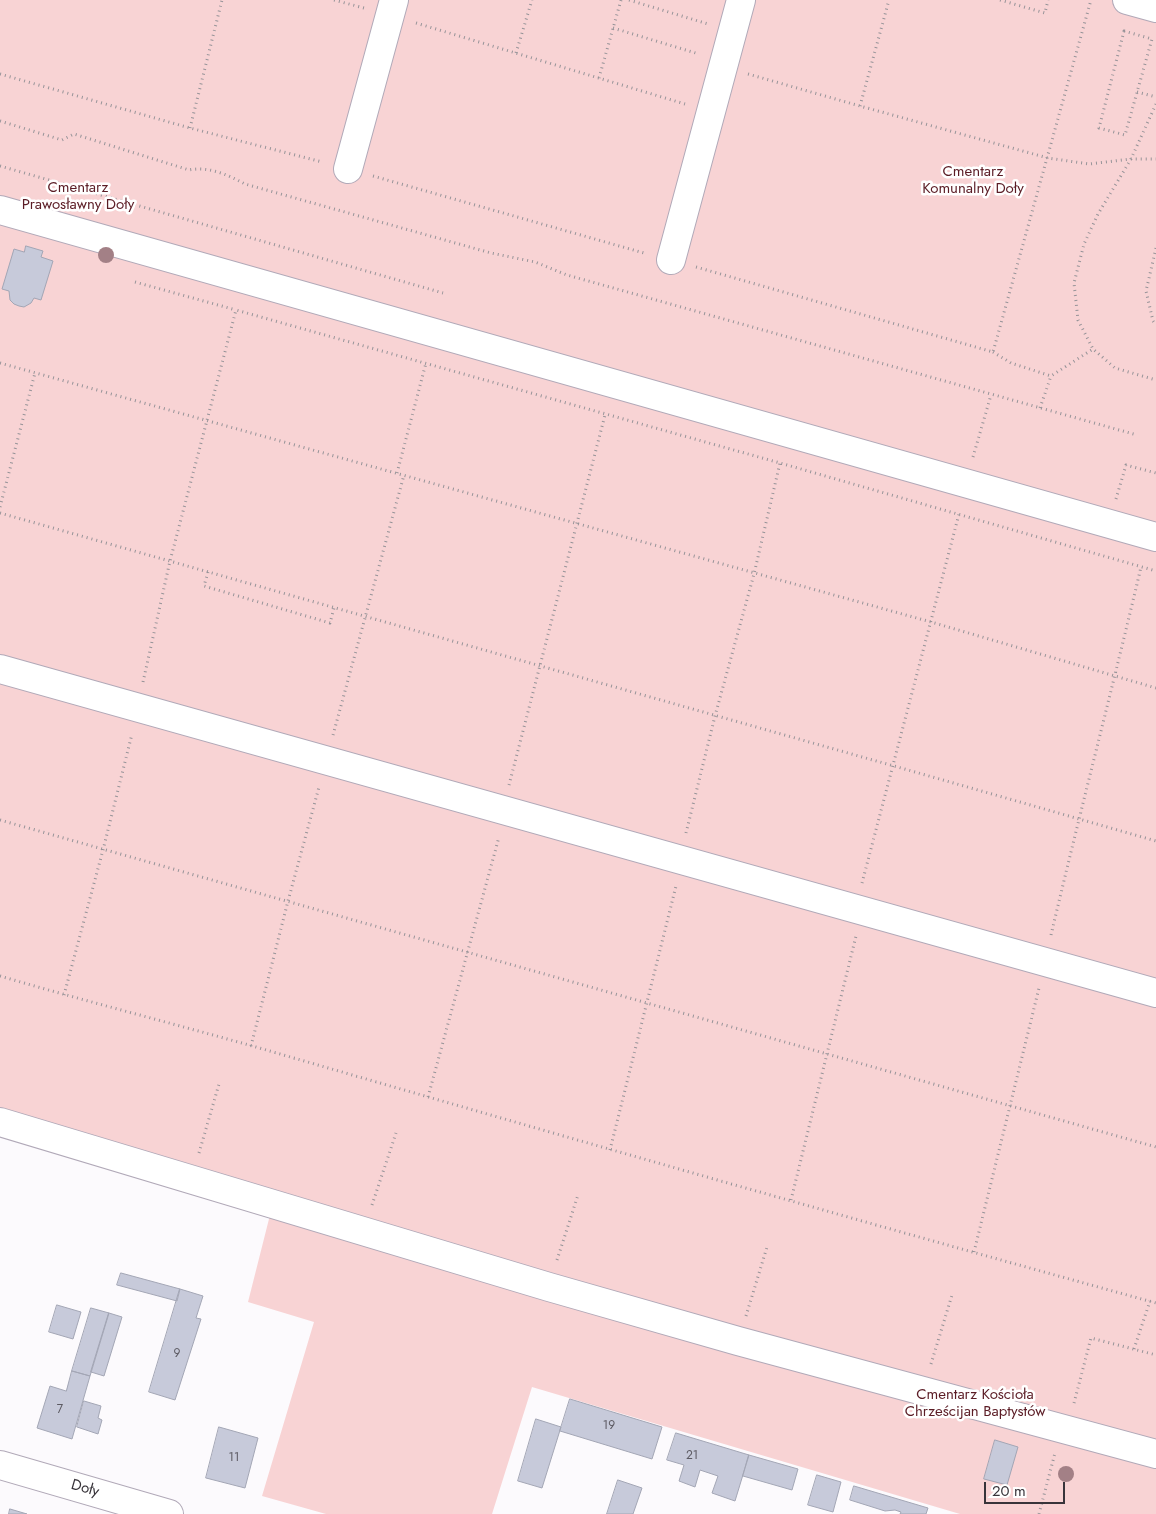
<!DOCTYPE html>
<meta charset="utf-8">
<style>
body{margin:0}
#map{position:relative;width:1156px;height:1514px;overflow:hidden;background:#fcfafd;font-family:Jost,sans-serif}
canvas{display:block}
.scale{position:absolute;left:984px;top:1482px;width:81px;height:22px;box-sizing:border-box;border:2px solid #38343a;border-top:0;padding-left:6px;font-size:15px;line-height:18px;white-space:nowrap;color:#38343a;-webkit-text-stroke:4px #fff;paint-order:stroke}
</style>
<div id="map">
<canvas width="1156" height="1514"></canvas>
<div class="scale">20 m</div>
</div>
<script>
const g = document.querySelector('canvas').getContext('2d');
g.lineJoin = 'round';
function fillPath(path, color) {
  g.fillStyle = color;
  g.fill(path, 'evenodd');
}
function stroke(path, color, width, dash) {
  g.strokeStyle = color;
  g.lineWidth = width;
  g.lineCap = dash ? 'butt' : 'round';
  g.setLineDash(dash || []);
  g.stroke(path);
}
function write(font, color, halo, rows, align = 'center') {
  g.font = font + ' Jost,sans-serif';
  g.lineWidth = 5;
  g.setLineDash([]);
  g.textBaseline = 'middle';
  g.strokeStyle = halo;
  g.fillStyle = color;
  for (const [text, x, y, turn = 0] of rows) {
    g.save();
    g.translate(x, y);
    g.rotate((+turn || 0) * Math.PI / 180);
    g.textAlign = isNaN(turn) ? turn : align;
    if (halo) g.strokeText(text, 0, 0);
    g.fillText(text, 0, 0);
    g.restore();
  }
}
fillPath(new Path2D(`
 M0,0H1156V1514H960L532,1387L492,1514H326L262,1496L314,1322L248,1302L270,1215L0,1133Z`), '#f8d3d4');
const building = new Path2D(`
 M26,246L43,251L41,257L53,261L41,300L34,298L31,303L24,307L19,306L14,304L10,300L9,291L2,289L14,249L24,252Z
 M121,1273L180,1289L177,1301L117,1285Z
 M180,1289L203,1296L196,1318L201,1319L175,1400L149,1392Z
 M57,1305L81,1312L73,1339L49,1332Z
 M91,1308L109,1313L90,1376L72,1371Z
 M109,1313L122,1317L104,1376L91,1372Z
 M72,1371L90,1376L72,1439L37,1428L50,1386L66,1391Z
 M570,1399L662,1427L652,1459L560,1431Z
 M84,1401L101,1406L98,1418L102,1420L98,1434L77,1427Z
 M536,1419L561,1427L542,1488L518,1481Z
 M219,1427L258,1438L245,1488L206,1478Z
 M676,1433L749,1455L735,1501L712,1493L718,1476L700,1470L695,1487L679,1481L684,1465L667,1460Z
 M995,1440L1018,1447L1007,1485L984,1479Z
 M749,1455L798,1469L792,1490L743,1476Z
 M817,1475L841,1482L833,1512L808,1505Z
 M618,1480L642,1488L633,1514H607Z
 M854,1486L928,1508L926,1514H900L901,1512L895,1510L885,1511L850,1500Z
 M10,1509L27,1514H9Z`);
fillPath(building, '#c7cada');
stroke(building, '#a3a6b5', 1);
const minor = new Path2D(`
 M1127,0L1156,8
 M348,169L394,0
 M0,210L1156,537
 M671,260L741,0
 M0,669L1156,993
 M0,1122L549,1287L738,1341L1156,1454
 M0,1465L169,1514`);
stroke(minor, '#b1a9b8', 30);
stroke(new Path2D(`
 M334,0L364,8
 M629,0L708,24
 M1000,0L1045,13L1048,0
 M416,23L685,104
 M613,28L699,54
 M1124,31L1152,39L1125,135L1099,128Z
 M516,53L532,0
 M0,74L190,128L322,162
 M748,74L860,106L1048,158L1089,164L1131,159H1156
 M599,78L621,0
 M1137,92L1156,97
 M1156,104L1131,159L1098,214L1084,244L1074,283L1078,320L1093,349L1115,368L1156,380
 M860,106L889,0
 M0,121L62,140L74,134L189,170C209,166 228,175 245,184L491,253L535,262L567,275L1137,435
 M190,128L222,0
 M0,166L443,293
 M373,176L644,253
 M1156,248L1146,291L1153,321L1156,325
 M696,267L993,352L1091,0
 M135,282L236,310
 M993,352L1011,363L1051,376L1093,349
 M0,363L931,622L1156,688
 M1040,408L1051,376
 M973,457L991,395
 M397,473L426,363
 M1116,499L1126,465L1156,473
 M0,507L35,373
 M0,513L894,766L1156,841
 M208,572L204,586L330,623L334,608
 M143,682L170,561L236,310L780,463L1156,571
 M333,735L404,475
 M509,785L605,415
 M0,820L1156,1147
 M686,833L715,716L754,574L780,463
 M862,883L959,514
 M1051,935C1080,812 1112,690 1141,567
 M0,976C85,1001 171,1023 256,1047C555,1134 855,1220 1156,1303
 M64,995L103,850L132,734
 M251,1046L288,901L319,787
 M428,1097L499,837
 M610,1150L676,886
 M199,1153L219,1084
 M791,1200L856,936
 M372,1205L396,1133
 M974,1252L1039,988
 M557,1260L578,1195
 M746,1316L767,1247
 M1134,1349L1150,1301
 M931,1364L952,1295
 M1074,1403L1091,1338L1156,1355
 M1039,1514L1055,1453`), '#969398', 3, [1, 4]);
stroke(minor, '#fff', 28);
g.fillStyle = '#a38086';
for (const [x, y] of [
 [106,255],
 [1066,1474]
]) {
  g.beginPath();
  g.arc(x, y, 8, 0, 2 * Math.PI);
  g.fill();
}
write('12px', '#5c5a62', null, [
 ["9",177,1354],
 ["7",60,1410],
 ["19",609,1426],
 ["21",692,1456],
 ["11",234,1458]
]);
write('15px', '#5b1c25', '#fff', [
 ["Cmentarz",973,172],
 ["Komunalny Doły",973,189],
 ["Cmentarz",78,188],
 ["Prawosławny Doły",78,205],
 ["Cmentarz Kościoła",975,1395],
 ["Chrześcijan Baptystów",975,1412]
]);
write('15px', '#38343a', '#fff', [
 ["Doły",85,1489,16]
]);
</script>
